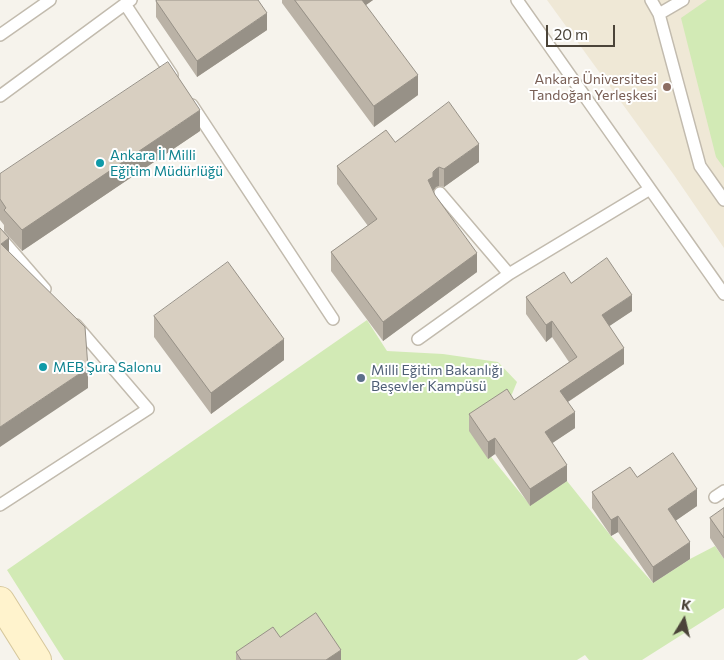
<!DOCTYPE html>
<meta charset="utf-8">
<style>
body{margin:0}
#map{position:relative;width:724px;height:660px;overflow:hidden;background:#f6f3ec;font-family:Commissioner,sans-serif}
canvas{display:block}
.north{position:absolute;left:659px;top:595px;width:50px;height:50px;-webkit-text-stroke:4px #fff;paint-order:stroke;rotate:9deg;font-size:14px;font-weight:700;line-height:20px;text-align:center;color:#4b4439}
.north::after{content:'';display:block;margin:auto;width:18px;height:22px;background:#4b4439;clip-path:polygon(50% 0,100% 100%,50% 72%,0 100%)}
.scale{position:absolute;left:546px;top:25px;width:69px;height:22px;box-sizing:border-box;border:2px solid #4b4439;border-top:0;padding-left:6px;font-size:15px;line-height:18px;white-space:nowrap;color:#4b4439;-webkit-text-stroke:4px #fff;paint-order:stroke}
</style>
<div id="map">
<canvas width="724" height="660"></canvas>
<div class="north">K</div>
<div class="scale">20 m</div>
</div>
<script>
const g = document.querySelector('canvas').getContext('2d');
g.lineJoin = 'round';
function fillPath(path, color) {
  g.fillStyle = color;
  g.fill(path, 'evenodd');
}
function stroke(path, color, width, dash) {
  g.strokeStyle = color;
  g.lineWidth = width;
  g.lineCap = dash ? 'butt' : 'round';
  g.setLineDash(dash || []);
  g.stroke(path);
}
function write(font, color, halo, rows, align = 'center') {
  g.font = font + ' Commissioner,sans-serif';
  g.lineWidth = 4;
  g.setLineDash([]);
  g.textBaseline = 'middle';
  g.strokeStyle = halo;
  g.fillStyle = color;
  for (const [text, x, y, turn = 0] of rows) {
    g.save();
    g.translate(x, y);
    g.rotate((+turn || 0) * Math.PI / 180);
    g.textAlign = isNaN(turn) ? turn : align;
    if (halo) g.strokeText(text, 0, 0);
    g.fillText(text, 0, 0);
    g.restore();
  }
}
fillPath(new Path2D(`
 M547,0H724V248L674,175Z`), '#efe8d6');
fillPath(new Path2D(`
 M707,0H724V168L716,157L681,18Z
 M367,320L387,351L443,354L498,362L517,382L507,406L470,431L530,505L567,481L611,536L653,583L690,559L715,546L724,559V608L642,660H589L585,655L577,660H64L7,570Z`), '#d2eab5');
const lane = new Path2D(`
 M131,0L125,4L172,75
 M517,0L724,294
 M651,0L659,14L700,166L724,200
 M659,14L683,0
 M0,35L50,0
 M0,96L125,4
 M192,105L333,319
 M440,193L509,274L650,189
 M0,237L45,289
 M418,339L509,274
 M715,497L724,491
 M0,505L148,409L76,325`);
const secondary = new Path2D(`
 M0,601L37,660`);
stroke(lane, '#c2bbae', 14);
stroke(secondary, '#d6c79b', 30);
stroke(lane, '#fff', 11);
stroke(secondary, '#fff3cd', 28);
fillPath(new Path2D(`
 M282,0H373L366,5L418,95L374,127L282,3Z
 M156,1L267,30L197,77L156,17Z
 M200,131L22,251L4,231V225L0,220V174Z
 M395,142L479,162L444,187L439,186L436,187L433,191L435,195L477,272L383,341L331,271V252L368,226L337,184V166Z
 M571,283L632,311L609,326L624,364L568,402L575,428L552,443L567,481L530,506L495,454L488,459L469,431V414L514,400L569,362L552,337L546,342L526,314V297Z
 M154,316L284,360L211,414L154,337Z
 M637,477L697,506L675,521L690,559L653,583L618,532L611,536L592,508V492Z
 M724,508V559L710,538V518Z
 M280,637L341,660H236V652Z`), '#bab2a6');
fillPath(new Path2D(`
 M356,0H373L356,12Z
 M267,13V30L197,77V61Z
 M418,75V95L374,127V106Z
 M200,110V131L22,251V230Z
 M479,144V162L444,187V169Z
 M439,167V186L436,187L433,191L428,180L436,169Z
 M9,238V259L1,244Z
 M477,253V272L383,341V322Z
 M632,295V311L602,331V315Z
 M552,321V337L546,342V325Z
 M284,339V360L211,414V393Z
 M624,348V364L560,407V391Z
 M88,368V388L0,447V427Z
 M575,412V428L545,448V432Z
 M495,438V454L488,459V442Z
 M567,465V481L530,506V489Z
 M697,489V506L668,526V509Z
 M618,516V532L611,536V520Z
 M690,542V559L653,583V567Z
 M341,650V660H326Z`), '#979187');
const building = new Path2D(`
 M158,0H258L267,13L197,61L156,1Z
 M295,0H362L418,75L374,106Z
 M168,62L200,110L22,230L4,210L6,208L0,199V174Z
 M449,102L479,144L444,169L439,167L436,169L433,172V177L428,180L435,195L477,253L383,322L331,252L377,219L337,166L386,130L395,142Z
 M0,228L9,238L1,244L85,327L88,368L0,427Z
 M607,258L632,295L602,315L624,348L560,391L575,412L545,432L567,465L530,489L495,438L488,442L469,414L507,389L514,400L577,357L552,321L546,325L526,297L564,272L571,283Z
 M228,262L284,339L211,393L154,316Z
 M673,453L697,489L668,509L690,542L653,567L618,516L611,520L592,492L630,467L637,477Z
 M724,508V538L710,518Z
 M316,613L341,650L326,660H241L236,652L273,627L280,637Z`);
fillPath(building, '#d8cfc1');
stroke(building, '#979187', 1);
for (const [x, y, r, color] of [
 [667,87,5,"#8d6e63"],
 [100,163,5,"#0f9aa8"],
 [43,367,5,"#0f9aa8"],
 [361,378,5,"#5c6f8a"]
]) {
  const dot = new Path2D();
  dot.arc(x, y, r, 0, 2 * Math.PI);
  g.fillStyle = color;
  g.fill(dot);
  stroke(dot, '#fff', 2);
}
write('14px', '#785e54', '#fff', [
 ["Ankara Üniversitesi",657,79],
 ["Tandoğan Yerleşkesi",657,95]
], 'right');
write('14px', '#0d838f', '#fff', [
 ["Ankara İl Milli",110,155],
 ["Eğitim Müdürlüğü",110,171],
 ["MEB Şura Salonu",53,367]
], 'left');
write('14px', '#4e5e75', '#fff', [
 ["Milli Eğitim Bakanlığı",371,370],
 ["Beşevler Kampüsü",371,386]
], 'left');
</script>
